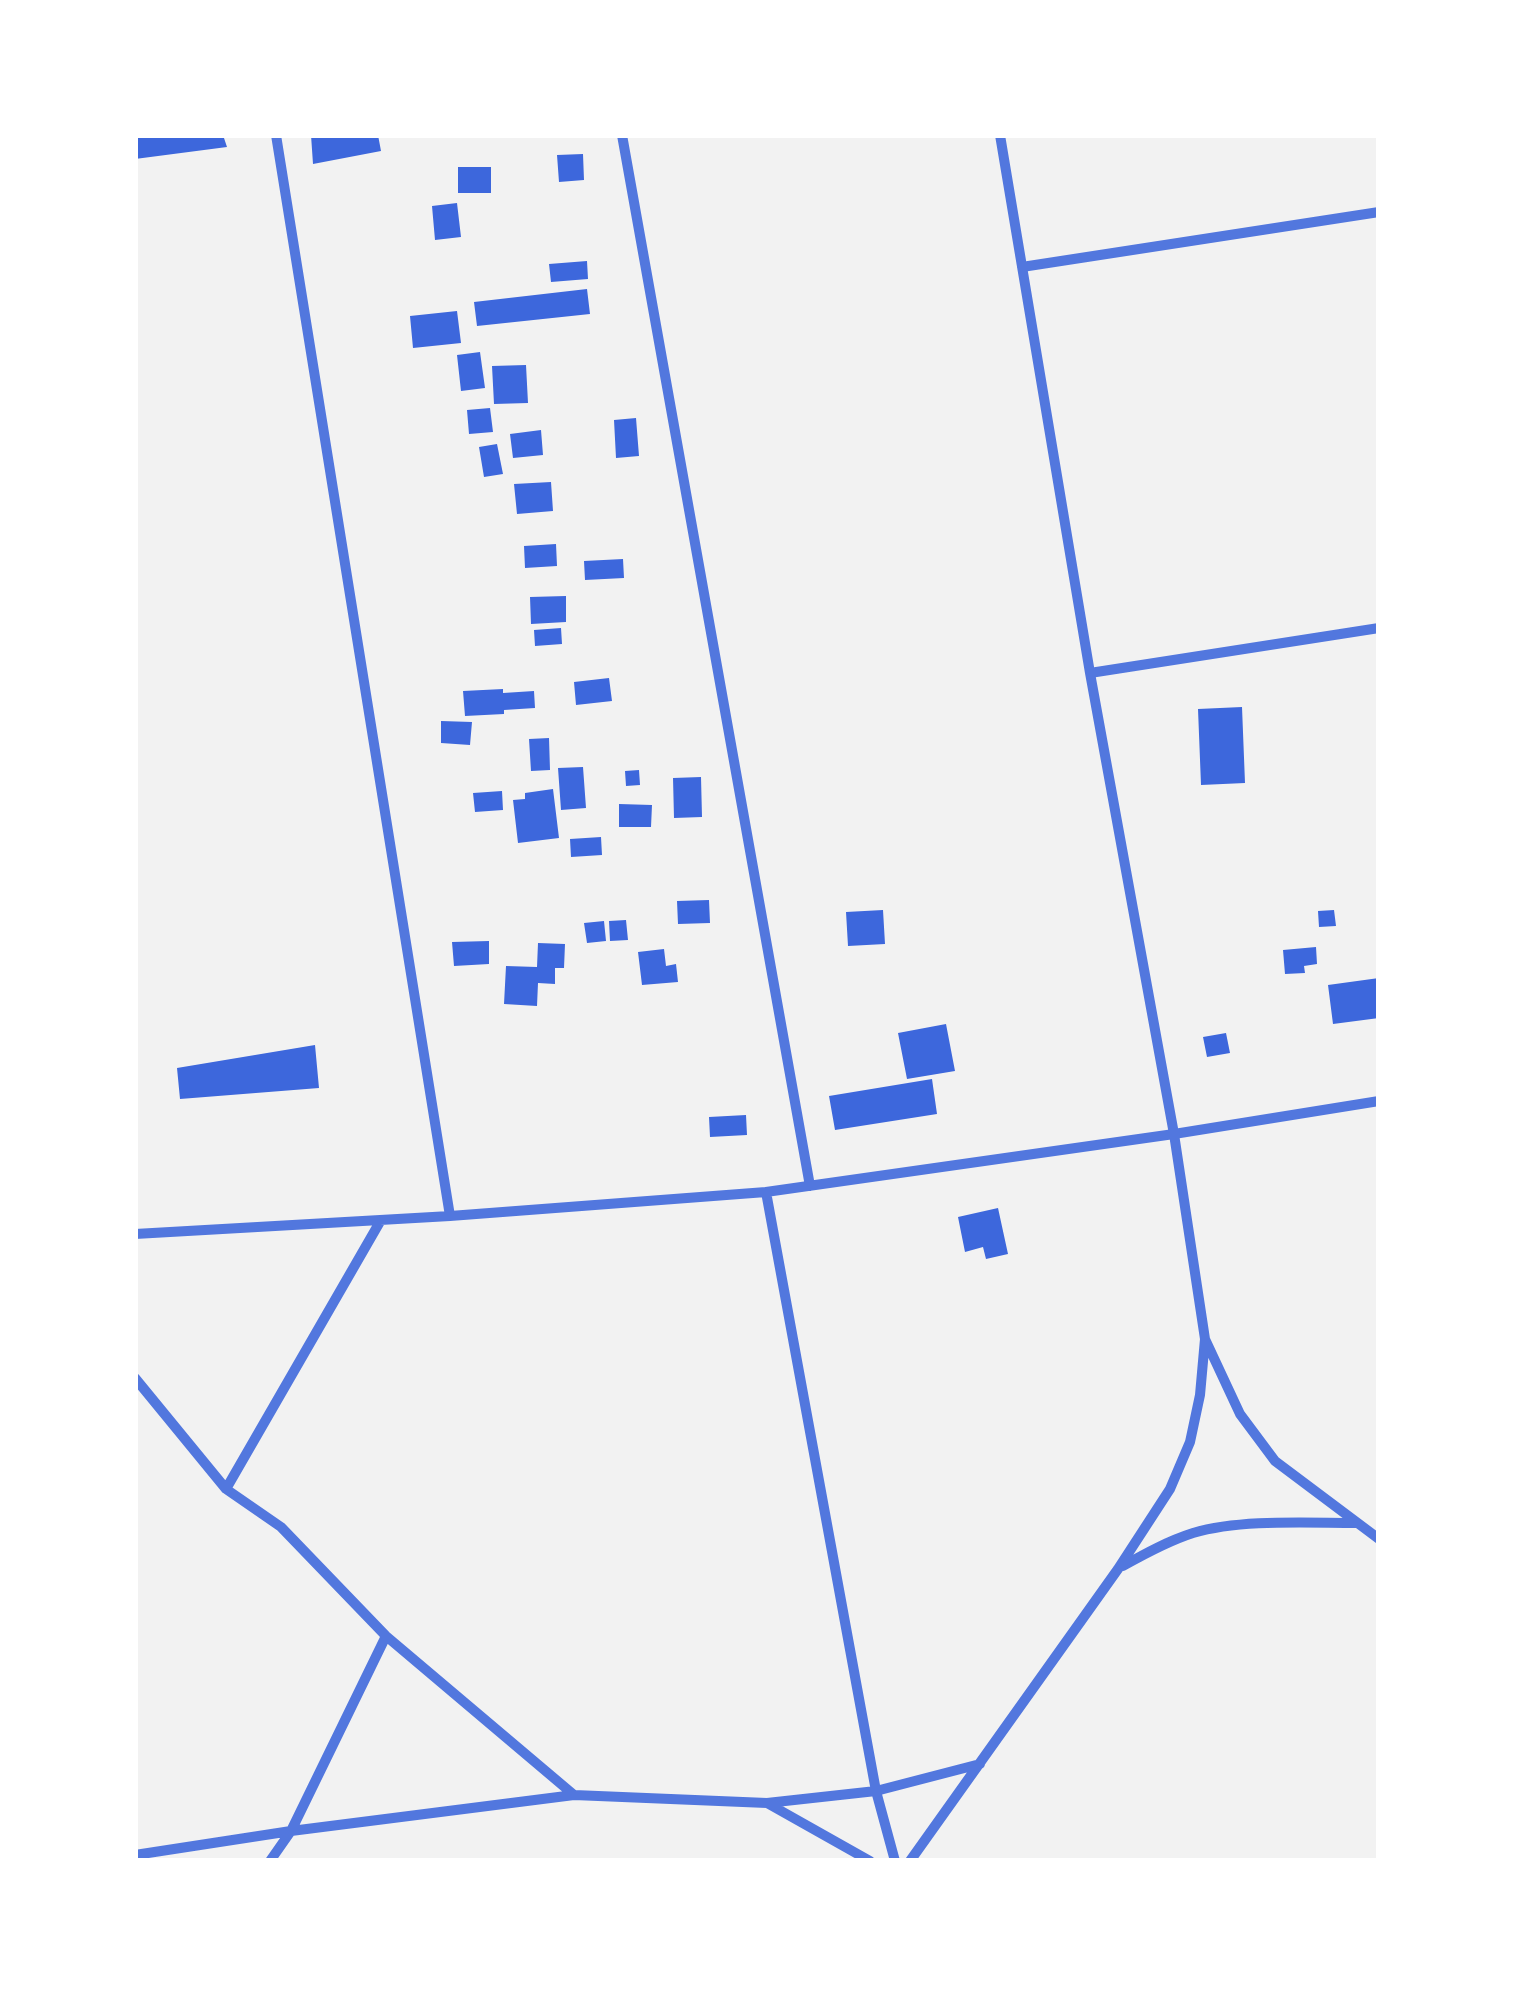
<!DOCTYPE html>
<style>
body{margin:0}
#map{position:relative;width:1514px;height:1996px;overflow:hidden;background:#f2f2f2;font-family:"DM Sans",sans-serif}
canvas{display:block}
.frame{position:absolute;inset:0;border:138px solid #fff;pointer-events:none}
</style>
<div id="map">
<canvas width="1514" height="1996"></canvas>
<div class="frame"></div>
</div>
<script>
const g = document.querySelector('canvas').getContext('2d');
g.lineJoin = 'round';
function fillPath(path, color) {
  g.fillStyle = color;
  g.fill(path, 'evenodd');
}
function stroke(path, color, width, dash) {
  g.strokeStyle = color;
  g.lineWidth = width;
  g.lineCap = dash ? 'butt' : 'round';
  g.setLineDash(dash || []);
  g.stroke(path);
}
fillPath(new Path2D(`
 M135,135H223L227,147L135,159Z
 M311,135H378L381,151L313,164Z
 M583,154L584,180L559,182L557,155Z
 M458,167H491V193H458Z
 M457,203L461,237L435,240L432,206Z
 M587,261L588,279L551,282L549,264Z
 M587,289L590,314L477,326L474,302Z
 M457,311L461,343L413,348L410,316Z
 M480,352L485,388L461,391L457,355Z
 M526,365L528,403L494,404L492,366Z
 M490,408L493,432L469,434L467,410Z
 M636,418L639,456L616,458L614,420Z
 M541,430L543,455L513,458L510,434Z
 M497,444L503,474L484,477L479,447Z
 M551,482L553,511L517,514L514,484Z
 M556,544L557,566L525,568L524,546Z
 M623,559L624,578L585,580L584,561Z
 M566,596V622L531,624L530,597Z
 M561,628L562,644L535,646L534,630Z
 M609,678L612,701L576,705L574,682Z
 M503,689V693L534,691L535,708L504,710V714L465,716L463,691Z
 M1242,707L1245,783L1201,785L1198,709Z
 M441,721L472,722L470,745L441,743Z
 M549,738L550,770L531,771L529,739Z
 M583,767L586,808L561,810L558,768Z
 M639,770L640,785L626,786L625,771Z
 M701,777L702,817L674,818L673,778Z
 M553,789L559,838L518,843L513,800L525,799V793Z
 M502,791L503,810L475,812L473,793Z
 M619,804L652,805L651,827H619Z
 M601,837L602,855L571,857L570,839Z
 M709,900L710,923L678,924L677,901Z
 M883,910L885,944L848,946L846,912Z
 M1334,910L1336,926L1319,927L1318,911Z
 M626,920L628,940L610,941L609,921Z
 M604,921L606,941L587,943L584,923Z
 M489,941V964L454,966L452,942Z
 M538,943L565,944L564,968H555V984L538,983L537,1006L504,1004L506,966L537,967Z
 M1316,947L1317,964L1304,966L1305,973L1285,974L1283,950Z
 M664,949L666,966L676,964L678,982L642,985L638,952Z
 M1379,978V1018L1333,1024L1328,985Z
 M946,1024L955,1071L907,1079L898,1033Z
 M1226,1033L1230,1053L1207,1057L1203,1037Z
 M315,1045L319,1088L180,1099L177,1068Z
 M932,1079L937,1114L835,1130L829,1096Z
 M746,1115L747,1135L710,1137L709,1117Z
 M998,1208L1008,1254L986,1259L983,1247L965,1252L958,1217Z`), '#3d67dc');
stroke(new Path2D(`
 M276,135L450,1216
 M622,135L810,1186
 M1000,135L1090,673L1174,1134L1205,1339L1240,1414L1275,1461L1379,1539
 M1022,267L1379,212
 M1090,673L1379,628
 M766,1192L876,1791L895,1861
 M135,1234L450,1216L766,1192L1174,1134L1379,1101
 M135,1378L226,1489L281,1527L386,1636L574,1795
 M226,1489L381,1220
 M1123,1566C1146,1553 1168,1541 1193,1533C1241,1519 1306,1523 1356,1523
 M767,1803L870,1861
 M135,1855L291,1831L574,1795L767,1803L876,1791L980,1764
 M270,1861L291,1831L386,1636
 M910,1861L1118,1569L1170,1489L1190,1442L1200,1395L1205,1339`), '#5277de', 10);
</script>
